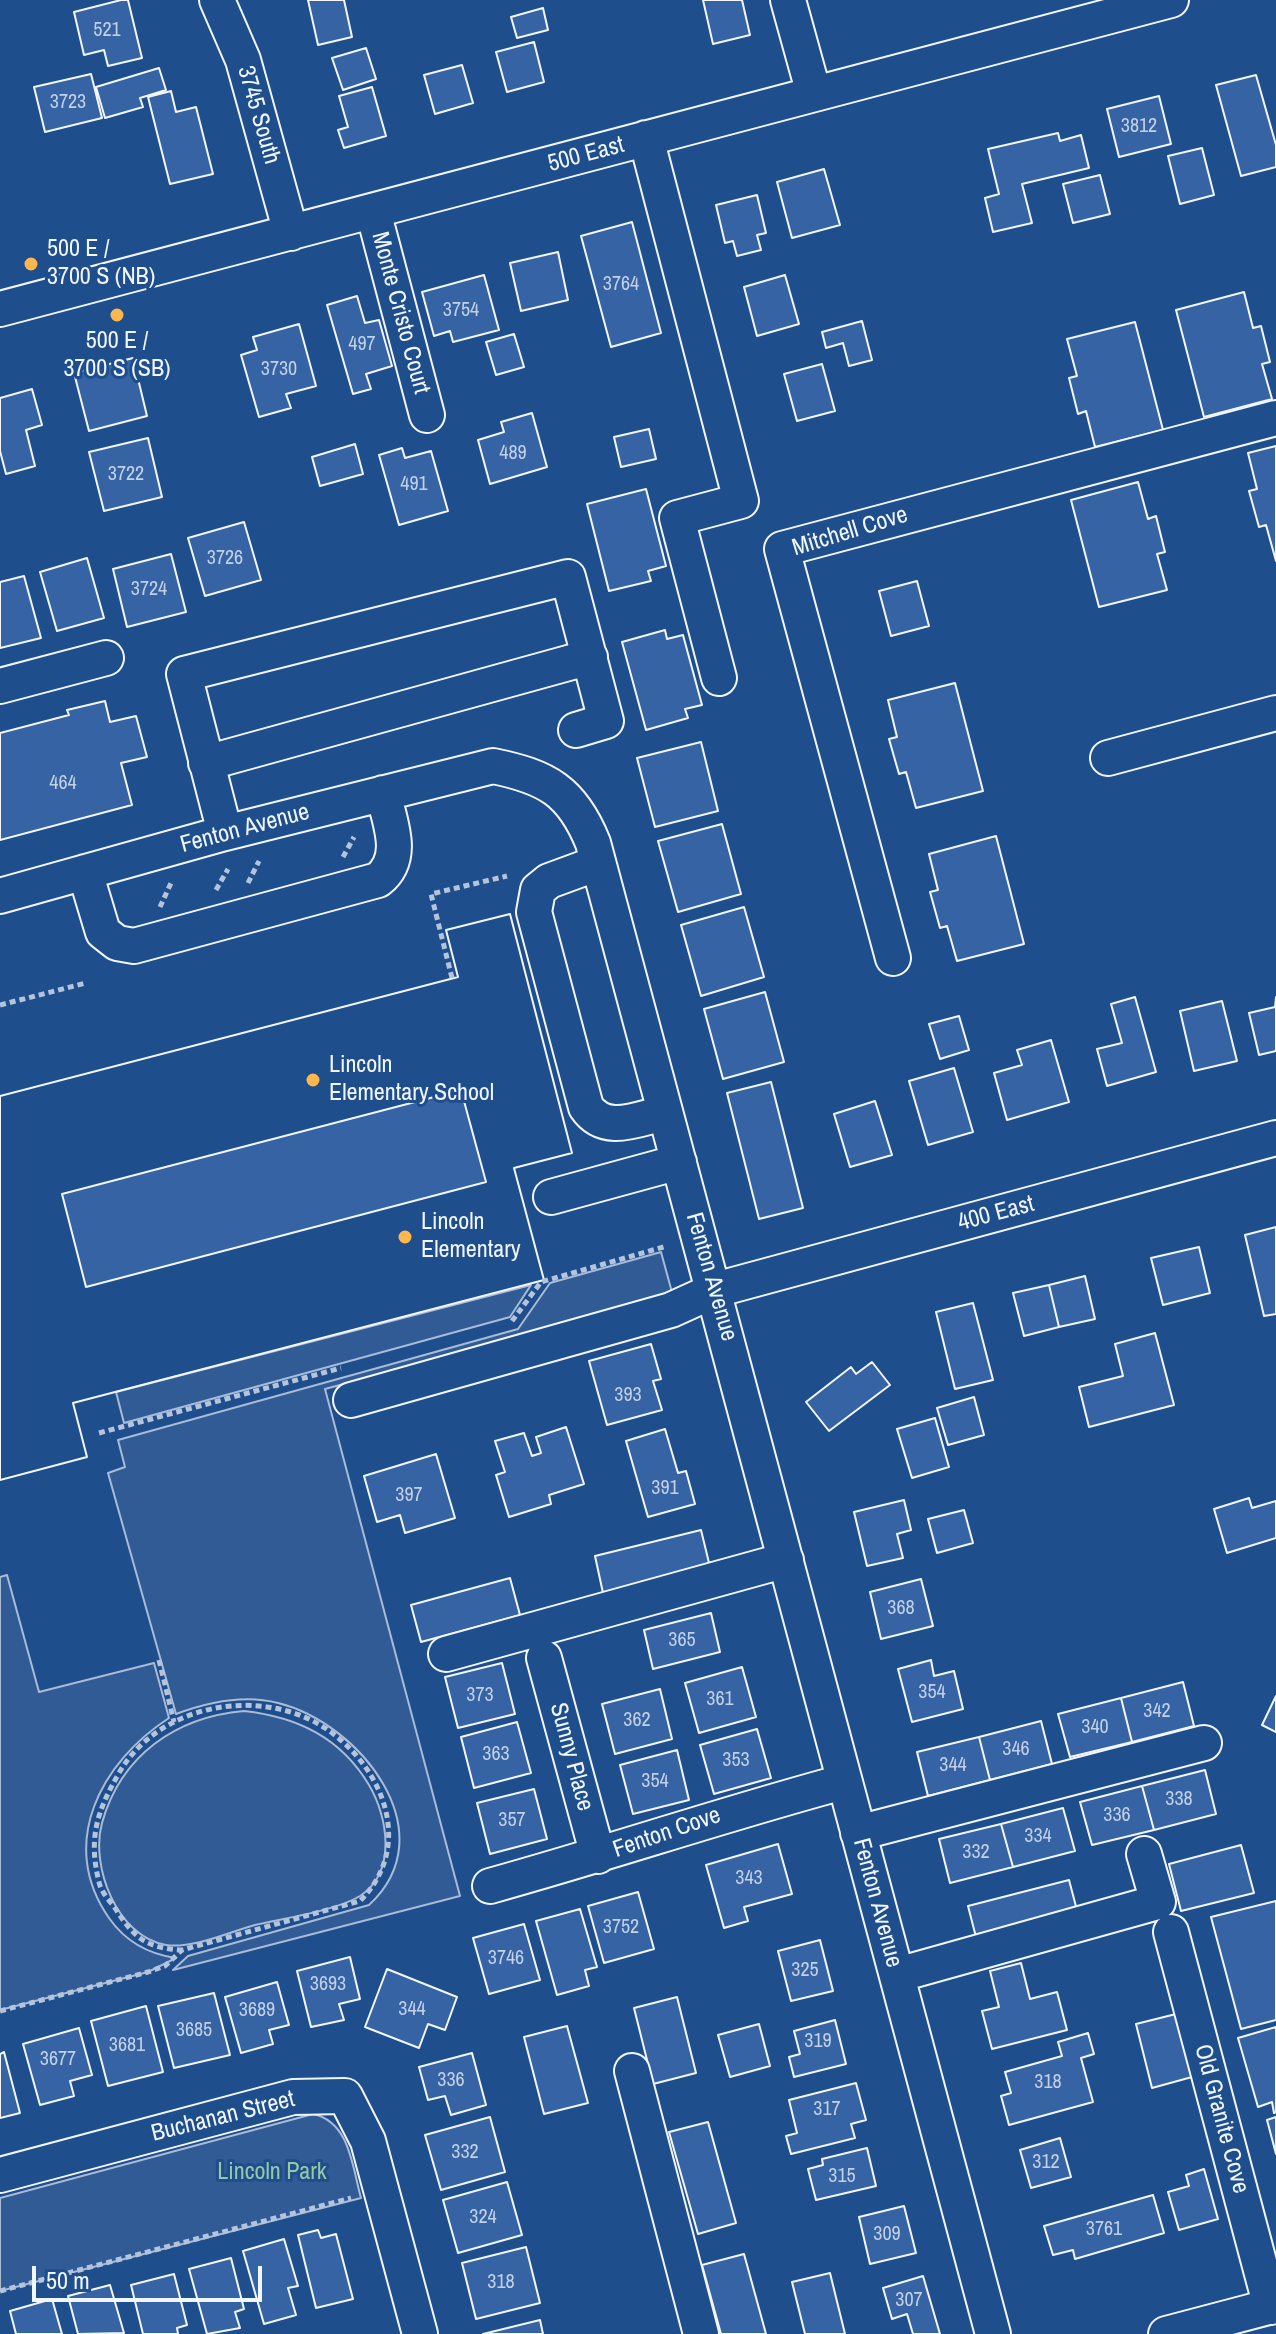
<!DOCTYPE html>
<style>
body{margin:0}
#map{position:relative;width:1276px;height:2334px;overflow:hidden;background:#1f4e8c;font-family:"Archivo Narrow",sans-serif}
canvas{display:block}
.scale{position:absolute;left:32px;top:2266px;width:230px;height:36px;box-sizing:border-box;border:4px solid #f2f6ff;border-top:0;padding-left:10px;font-size:24px;line-height:28px;white-space:nowrap;color:#f2f6ff;-webkit-text-stroke:6px #1f4e8c;paint-order:stroke}
</style>
<div id="map">
<canvas width="1276" height="2334"></canvas>
<div class="scale">50 m</div>
</div>
<script>
const g = document.querySelector('canvas').getContext('2d');
g.lineJoin = 'round';
function fillPath(path, color) {
  g.fillStyle = color;
  g.fill(path, 'evenodd');
}
function stroke(path, color, width, dash) {
  g.strokeStyle = color;
  g.lineWidth = width;
  g.lineCap = dash ? 'butt' : 'round';
  g.setLineDash(dash || []);
  g.stroke(path);
}
function write(font, color, halo, rows, align = 'center') {
  g.font = font + ' "Archivo Narrow",sans-serif';
  g.lineWidth = 6;
  g.setLineDash([]);
  g.textBaseline = 'middle';
  g.strokeStyle = halo;
  g.fillStyle = color;
  for (const [text, x, y, turn = 0] of rows) {
    g.save();
    g.translate(x, y);
    g.rotate((+turn || 0) * Math.PI / 180);
    g.textAlign = isNaN(turn) ? turn : align;
    if (halo) g.strokeText(text, 0, 0);
    g.fillText(text, 0, 0);
    g.restore();
  }
}
const green = new Path2D(`
 M661,1252L673,1296L325,1389L460,1896L173,1970L188,1956L369,1905C447,1833 360,1723 278,1703C244,1694 208,1702 176,1714L108,1473L125,1467L118,1440L518,1329L550,1283Z
 M531,1285L510,1317L124,1423L116,1392Z
 M7,1575L39,1692L154,1663L169,1718C101,1762 57,1844 109,1918C125,1941 148,1954 176,1958L148,1972L0,2010V1577Z
 M244,1711C298,1717 341,1738 369,1785C388,1817 397,1872 360,1896C335,1911 285,1918 255,1925C229,1932 193,1949 166,1945C117,1937 90,1866 102,1823C121,1755 176,1717 244,1711Z
 M313,2114C350,2122 352,2166 361,2198L0,2291V2198Z`);
fillPath(green, '#305b95');
stroke(green, '#a8bbd7', 2);
const building = new Path2D(`
 M121,0H128L142,58L108,66L104,50L84,55L74,12Z
 M308,0H344L352,37L318,45Z
 M703,0H742L750,35L713,44Z
 M543,8L548,30L517,38L511,17Z
 M534,42L544,82L507,92L496,52Z
 M366,48L376,79L343,90L332,58Z
 M462,65L473,103L435,114L424,75Z
 M159,68L166,90L140,98L143,107L105,118L96,87Z
 M91,74L102,118L45,132L34,87Z
 M1256,75L1276,145V167L1241,176L1216,85Z
 M372,87L386,136L344,148L338,130L348,127L339,96Z
 M171,91L176,112L196,107L213,174L170,184L148,97Z
 M1159,96L1171,144L1119,157L1107,109Z
 M1058,133L1060,141L1081,135L1089,168L1022,184L1032,223L993,232L985,198L999,194L988,149Z
 M1202,148L1214,195L1180,204L1168,156Z
 M824,169L840,225L792,238L777,182Z
 M1100,175L1110,214L1073,223L1063,184Z
 M757,195L766,233L757,235L761,250L737,256L733,241L725,243L716,205Z
 M632,222L661,333L611,347L581,236Z
 M558,252L568,300L521,311L510,263Z
 M484,275L499,330L453,342L450,331L434,336L422,292Z
 M785,275L799,324L757,336L744,287Z
 M1244,292L1253,328L1261,326L1270,362L1262,364L1272,399L1204,417L1176,310Z
 M357,296L365,323L379,320L392,366L366,374L371,389L353,394L327,305Z
 M862,321L872,360L849,366L843,343L826,348L822,332Z
 M1135,322L1163,430L1095,447L1086,411L1078,414L1069,378L1077,376L1067,339Z
 M299,324L316,386L286,394L291,408L259,417L241,355L257,350L253,337Z
 M514,334L524,367L496,375L486,342Z
 M133,358L147,416L89,431L74,373Z
 M822,364L835,411L797,421L784,374Z
 M32,389L42,425L26,430L35,466L6,474L0,451V398Z
 M532,413L547,467L490,484L478,440L504,432L501,422Z
 M649,429L656,459L621,467L614,437Z
 M148,438L162,497L104,511L89,452Z
 M355,444L363,474L320,486L312,457Z
 M1276,446V561L1266,525L1259,527L1249,491L1257,489L1248,453Z
 M402,448L405,458L431,451L448,511L399,525L379,455Z
 M1138,482L1148,519L1156,516L1165,552L1157,554L1167,590L1099,607L1071,500Z
 M646,489L666,566L648,571L651,581L609,591L587,504Z
 M244,522L261,580L205,596L188,538Z
 M171,554L186,612L127,627L113,569Z
 M87,558L104,618L57,631L40,572Z
 M24,576L41,638L0,648V582Z
 M917,581L929,626L891,636L879,591Z
 M665,630L667,639L683,635L702,705L685,709L688,718L646,730L622,642Z
 M955,683L983,791L916,808L906,772L899,774L889,739L897,737L888,700Z
 M105,701L110,722L136,716L147,757L121,763L132,805L0,840V733L69,715L67,710Z
 M701,742L718,811L655,827L637,758Z
 M722,824L741,894L678,912L658,841Z
 M996,836L1024,944L957,961L947,926L940,928L930,892L938,890L929,854Z
 M744,907L764,977L701,996L681,925Z
 M510,914L572,1153L514,1168L544,1280L73,1403L87,1457L0,1480V1096L458,977L446,930ZM461,1090L486,1182L86,1287L62,1194Z
 M510,914L572,1153L514,1168L544,1280L73,1403L87,1457L0,1480V1096L458,977L446,930Z
 M765,992L784,1062L723,1079L704,1009Z
 M1135,997L1156,1072L1107,1086L1097,1049L1122,1043L1111,1004Z
 M1276,997V1051L1259,1055L1249,1013L1275,1007Z
 M1222,1001L1237,1061L1194,1071L1180,1011Z
 M959,1016L969,1050L940,1059L929,1024Z
 M1051,1040L1069,1102L1007,1120L994,1073L1022,1065L1017,1050Z
 M954,1068L973,1132L928,1145L909,1081Z
 M771,1082L803,1208L759,1219L727,1093Z
 M875,1101L892,1155L850,1167L834,1114Z
 M1276,1227V1314L1264,1316L1245,1235Z
 M1199,1247L1210,1293L1163,1305L1151,1258Z
 M1085,1276L1095,1319L1059,1327L1049,1285Z
 M1049,1285L1059,1327L1024,1336L1013,1293Z
 M973,1303L993,1380L955,1389L936,1312Z
 M1155,1333L1174,1405L1089,1427L1079,1387L1123,1376L1115,1344Z
 M651,1344L661,1379L653,1381L662,1410L607,1425L589,1361Z
 M872,1362L890,1385L829,1431L806,1402L851,1367L856,1374Z
 M974,1397L984,1435L948,1445L937,1408Z
 M935,1418L949,1467L912,1478L897,1429Z
 M566,1427L584,1484L549,1495L551,1504L509,1517L496,1475L505,1472L495,1441L524,1433L532,1456L541,1453L536,1437Z
 M665,1429L678,1473L686,1471L695,1504L648,1517L626,1441Z
 M436,1454L455,1518L405,1533L400,1515L377,1522L364,1476Z
 M1249,1498L1252,1508L1276,1501V1538L1227,1553L1214,1509Z
 M904,1500L911,1530L897,1534L903,1558L867,1566L854,1512Z
 M964,1510L973,1543L937,1553L928,1519Z
 M701,1530L710,1567L603,1593L595,1556Z
 M510,1578L520,1615L421,1642L411,1605Z
 M921,1579L933,1626L881,1639L870,1592Z
 M711,1613L720,1652L653,1669L644,1630Z
 M931,1660L934,1676L954,1671L963,1709L912,1722L898,1669Z
 M502,1663L515,1714L458,1728L445,1677Z
 M742,1667L756,1717L699,1733L685,1683Z
 M1183,1682L1194,1726L1132,1742L1121,1698Z
 M660,1689L672,1739L615,1754L602,1704Z
 M1276,1696V1732L1262,1725Z
 M1121,1698L1132,1742L1070,1757L1058,1714Z
 M1041,1721L1052,1764L990,1780L979,1737Z
 M517,1722L531,1773L474,1788L461,1737Z
 M757,1729L771,1778L714,1794L700,1745Z
 M979,1737L990,1780L928,1796L917,1752Z
 M677,1750L689,1800L633,1814L620,1765Z
 M1205,1770L1216,1814L1154,1830L1142,1786Z
 M1142,1786L1154,1830L1092,1845L1080,1802Z
 M534,1789L547,1839L490,1854L477,1803Z
 M1063,1808L1075,1851L1013,1867L1001,1824Z
 M1001,1824L1013,1867L950,1883L939,1839Z
 M778,1844L792,1894L744,1907L748,1921L724,1928L706,1865Z
 M1241,1845L1254,1893L1181,1911L1169,1864Z
 M1069,1880L1078,1914L977,1941L968,1906Z
 M638,1892L654,1949L604,1963L588,1906Z
 M1276,1901V2020L1241,2029L1211,1917Z
 M580,1909L597,1967L585,1970L589,1986L557,1995L536,1921Z
 M524,1924L540,1980L489,1994L473,1938Z
 M820,1940L833,1991L791,2001L778,1951Z
 M350,1957L360,1999L339,2004L344,2020L311,2027L297,1971Z
 M1021,1963L1030,1999L1057,1992L1067,2030L992,2049L982,2011L999,2007L990,1971Z
 M387,1969L457,1997L445,2030L428,2024L419,2048L365,2027Z
 M277,1982L289,2025L269,2030L273,2044L241,2053L225,1997Z
 M214,1993L230,2055L174,2068L158,2006Z
 M677,1997L696,2073L653,2084L634,2008Z
 M146,2006L163,2072L108,2086L91,2021Z
 M1176,2014L1192,2077L1152,2088L1136,2024Z
 M835,2020L846,2064L794,2077L789,2057L800,2054L794,2031Z
 M759,2024L770,2066L730,2077L718,2035Z
 M567,2026L588,2103L544,2114L524,2037Z
 M1276,2027V2112L1274,2113L1272,2102L1258,2107L1238,2038Z
 M79,2028L92,2075L70,2081L74,2096L40,2105L23,2044Z
 M1088,2033L1094,2054L1081,2058L1093,2102L1009,2125L1001,2096L1011,2093L1005,2072L1062,2056L1058,2042Z
 M4,2052L20,2113L0,2118V2054Z
 M472,2053L486,2105L451,2115L445,2096L428,2100L419,2067Z
 M856,2083L866,2120L851,2124L855,2138L791,2154L786,2136L797,2133L789,2100Z
 M490,2117L505,2172L441,2190L425,2135Z
 M1276,2117V2154L1267,2120Z
 M708,2122L736,2223L698,2234L669,2132Z
 M1060,2138L1071,2177L1031,2188L1020,2150Z
 M867,2148L876,2186L816,2200L808,2169L823,2165L822,2159Z
 M1204,2169L1218,2219L1179,2230L1168,2192L1189,2186L1186,2175Z
 M507,2182L522,2235L458,2253L443,2200Z
 M1153,2195L1164,2233L1075,2259L1073,2250L1053,2255L1044,2226Z
 M904,2206L916,2253L870,2264L859,2217Z
 M318,2230L321,2238L336,2234L353,2299L316,2308L298,2235Z
 M284,2239L298,2286L288,2288L296,2315L264,2324L243,2251Z
 M526,2247L540,2303L476,2319L462,2263Z
 M744,2254L766,2334H721L702,2265Z
 M231,2258L244,2309L235,2312L240,2328L207,2334L189,2269Z
 M830,2273L845,2334H805L792,2282Z
 M174,2274L187,2325L177,2328L178,2334H143L131,2285Z
 M923,2276L940,2334H913L907,2314L892,2319L883,2288Z
 M110,2285L124,2333L78,2334L68,2296Z
 M52,2299L62,2334H16L10,2311Z
 M540,2320L543,2334H483Z`);
fillPath(building, '#3563a3');
stroke(building, '#f2f6ff', 2);
const minor = new Path2D(`
 M217,0L243,60L291,233
 M788,0L814,94
 M646,138L741,501L677,518L719,678
 M373,211L427,415
 M0,309L1171,0
 M0,686L106,658
 M1108,758L1276,713
 M206,763L590,657
 M225,833L184,674L568,577L606,721L576,730
 M598,863L549,881L538,890L534,912L586,1107C605,1135 637,1119 664,1113
 M85,872L103,932L117,943L134,946L378,880C406,858 390,823 383,793
 M0,896L225,833L493,766C547,777 572,791 593,843L993,2334
 M893,958L782,549L1276,418
 M551,1197L679,1162
 M351,1400L671,1310L715,1290L1276,1138
 M446,1654L786,1560
 M544,1658L598,1856
 M858,1833L1204,1743
 M490,1886C609,1853 724,1814 843,1782
 M1171,1932L1271,2307
 M897,1975L1158,1902L1144,1854
 M632,2071L701,2334
 M0,2175L293,2097L345,2096L368,2141L420,2334
 M1166,2334L1276,2305`);
stroke(minor, '#f2f6ff', 38);
stroke(new Path2D(`
 M343,857L354,837
 M248,883L259,861
 M216,890L228,869
 M160,907L171,883
 M452,978L431,894L507,876
 M0,1005L86,983
 M512,1321L541,1282L667,1246
 M99,1433L341,1368
 M159,1660L174,1722
 M0,2011L148,1972L165,1966L182,1950L360,1901C414,1847 385,1770 328,1730C263,1685 159,1703 119,1773C97,1811 88,1838 99,1882C101,1892 109,1900 115,1908C134,1938 146,1948 182,1950
 M0,2291L351,2198`), '#b3c4dc', 5, [6, 4]);
stroke(minor, '#1f4e8c', 34);
for (const [x, y, r, color] of [
 [31,264,8,"#ffb74d"],
 [117,315,8,"#ffb74d"],
 [313,1080,8,"#ffb74d"],
 [405,1237,8,"#ffb74d"]
]) {
  const dot = new Path2D();
  dot.arc(x, y, r, 0, 2 * Math.PI);
  g.fillStyle = color;
  g.fill(dot);
  stroke(dot, '#1f4e8c', 3);
}
write('20px', '#c3d1e8', null, [
 ["521",107,31],
 ["3723",68,103],
 ["3812",1139,127],
 ["3764",621,285],
 ["3754",461,311],
 ["497",362,345],
 ["3730",279,370],
 ["489",513,454],
 ["3722",126,475],
 ["491",414,485],
 ["3726",225,559],
 ["3724",149,590],
 ["464",63,784],
 ["393",628,1396],
 ["391",665,1489],
 ["397",409,1496],
 ["368",901,1609],
 ["365",682,1641],
 ["354",932,1693],
 ["373",480,1696],
 ["361",720,1700],
 ["342",1157,1712],
 ["362",637,1721],
 ["340",1095,1728],
 ["346",1016,1750],
 ["363",496,1755],
 ["353",736,1761],
 ["344",953,1766],
 ["354",655,1782],
 ["338",1179,1800],
 ["336",1117,1816],
 ["357",512,1821],
 ["334",1038,1837],
 ["332",976,1853],
 ["343",749,1879],
 ["3752",621,1928],
 ["3746",506,1959],
 ["325",805,1971],
 ["3693",328,1985],
 ["344",412,2010],
 ["3689",257,2011],
 ["3685",194,2031],
 ["319",818,2042],
 ["3681",127,2046],
 ["3677",58,2060],
 ["336",451,2081],
 ["318",1048,2083],
 ["317",827,2110],
 ["332",465,2153],
 ["312",1046,2163],
 ["315",842,2177],
 ["324",483,2218],
 ["3761",1104,2230],
 ["309",887,2235],
 ["318",501,2283],
 ["307",909,2301]
]);
write('24px', '#f2f6ff', '#1f4e8c', [
 ["3745 South",258,115,74],
 ["500 East",586,155,-15],
 ["Monte Cristo Court",400,313,75],
 ["Mitchell Cove",850,532,-17],
 ["Fenton Avenue",245,829,-15],
 ["400 East",996,1214,-15],
 ["Fenton Avenue",711,1277,74],
 ["Sunny Place",571,1757,75],
 ["Fenton Cove",667,1833,-19],
 ["Fenton Avenue",877,1903,75],
 ["Buchanan Street",223,2117,-14],
 ["Old Granite Cove",1221,2119,75]
]);
write('24px', '#f2f6ff', '#1f4e8c', [
 ["500 E /",47,250],
 ["3700 S (NB)",47,278],
 ["500 E /",117,342,"center"],
 ["3700 S (SB)",117,370,"center"],
 ["Lincoln",329,1066],
 ["Elementary School",329,1094],
 ["Lincoln",421,1223],
 ["Elementary",421,1251]
], 'left');
write('24px', '#97c8a6', '#1f4e8c', [
 ["Lincoln Park",272,2173]
]);
</script>
